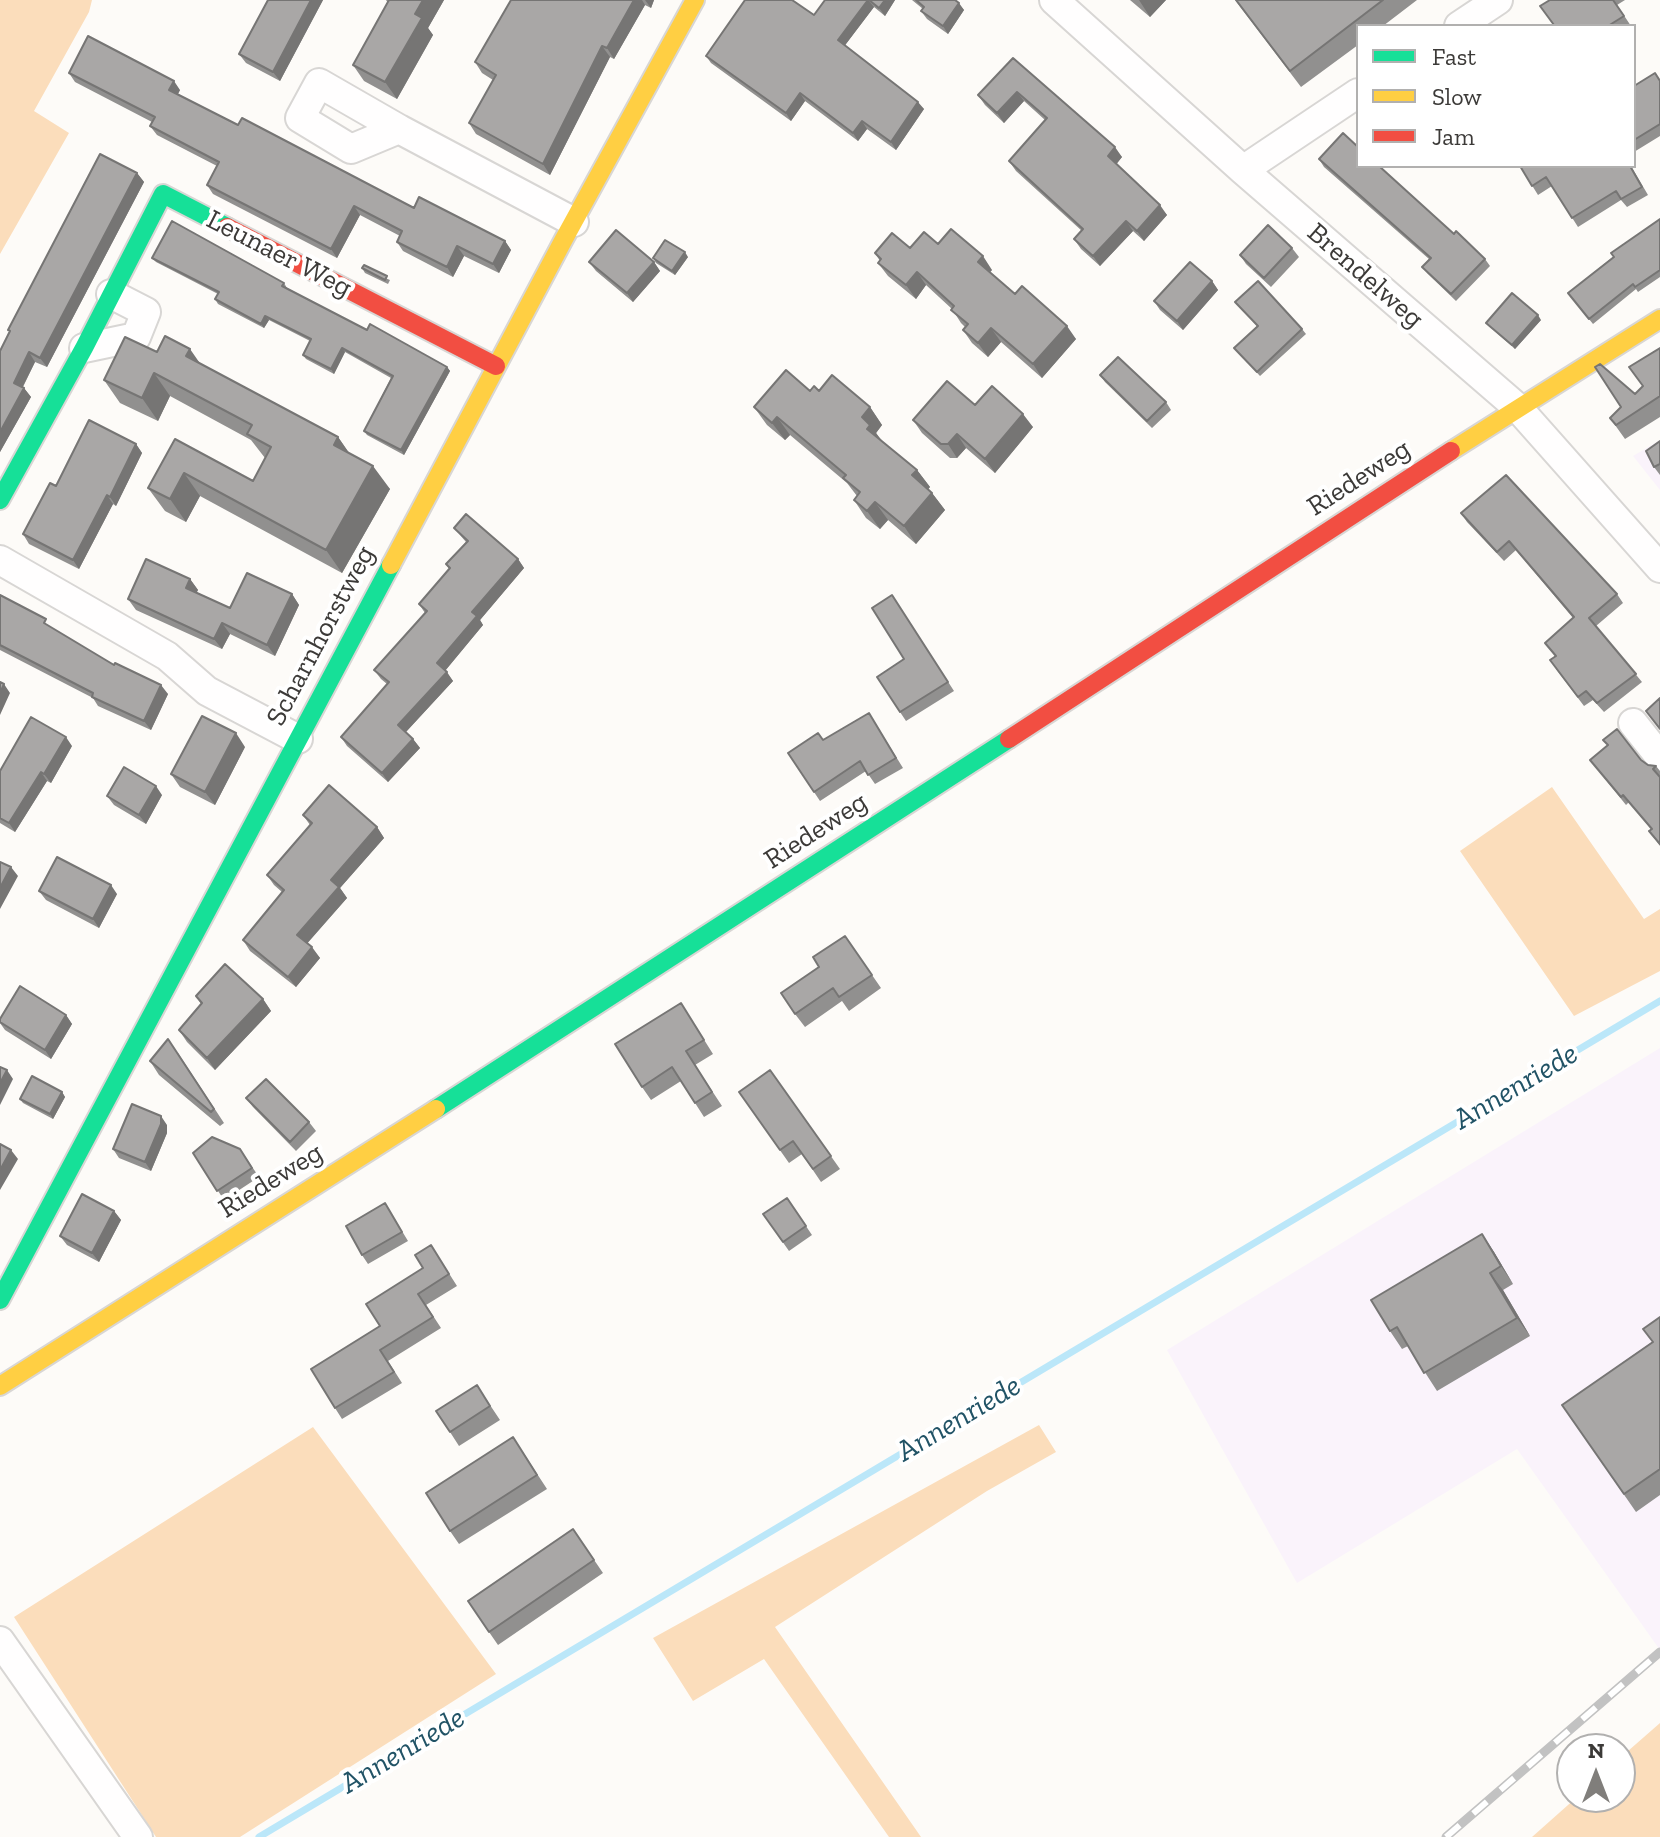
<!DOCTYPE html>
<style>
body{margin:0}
#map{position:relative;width:1660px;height:1837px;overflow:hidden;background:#fdfbf8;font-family:"Zilla Slab",serif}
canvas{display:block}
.legend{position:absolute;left:1356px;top:24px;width:280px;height:144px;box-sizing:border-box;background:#fff;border:2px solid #b1b0af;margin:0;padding:10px 14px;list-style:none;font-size:24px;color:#3c3a38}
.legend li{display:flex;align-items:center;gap:16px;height:40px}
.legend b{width:40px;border:2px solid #b1b0af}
.north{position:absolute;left:1556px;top:1733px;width:80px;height:80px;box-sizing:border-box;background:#fff;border:2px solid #b1b0af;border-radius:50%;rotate:0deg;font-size:22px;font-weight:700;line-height:32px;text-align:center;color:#3c3a38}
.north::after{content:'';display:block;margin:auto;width:28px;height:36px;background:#807e7b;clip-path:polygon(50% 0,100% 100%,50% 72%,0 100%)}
</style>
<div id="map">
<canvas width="1660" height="1837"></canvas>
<ul class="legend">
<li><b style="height:10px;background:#16e098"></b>Fast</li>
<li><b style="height:10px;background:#ffcf43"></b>Slow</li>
<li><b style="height:10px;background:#f24e42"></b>Jam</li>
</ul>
<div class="north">N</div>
</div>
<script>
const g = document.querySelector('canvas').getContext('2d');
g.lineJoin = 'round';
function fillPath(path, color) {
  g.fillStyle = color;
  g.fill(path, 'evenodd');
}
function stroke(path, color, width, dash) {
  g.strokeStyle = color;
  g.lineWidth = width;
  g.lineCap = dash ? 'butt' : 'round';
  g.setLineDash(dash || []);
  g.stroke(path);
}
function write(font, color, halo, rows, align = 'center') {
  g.font = font + ' "Zilla Slab",serif';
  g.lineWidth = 8;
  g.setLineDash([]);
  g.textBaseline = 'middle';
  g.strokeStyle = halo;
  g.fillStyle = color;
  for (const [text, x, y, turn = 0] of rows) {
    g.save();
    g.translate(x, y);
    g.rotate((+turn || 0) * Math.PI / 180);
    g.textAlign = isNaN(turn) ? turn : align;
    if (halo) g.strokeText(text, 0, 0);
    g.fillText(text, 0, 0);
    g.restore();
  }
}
fillPath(new Path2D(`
 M1660,440V490L1633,456Z
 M1660,1048V1650L1517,1449L1297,1583L1167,1350Z`), '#faf3fb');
fillPath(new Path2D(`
 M0,0H92L89,12L34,111L69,133L0,254Z
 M1552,787L1644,919L1660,909V971L1574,1016L1460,851Z
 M1039,1425L1056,1452L987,1491L775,1627L921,1837H889L764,1659L693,1701L653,1638Z
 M313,1427L496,1674L240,1837H156L14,1617Z
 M1660,1723V1837H1532L1577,1797H1620V1758Z`), '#fbddbb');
stroke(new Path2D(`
 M259,1837L1660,1001`), '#bbe7f9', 7);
const street = new Path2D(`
 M1054,0L1243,170L1518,408L1660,568
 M1459,26L1498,0
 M399,129L351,149L300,118L319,83L399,129L574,222
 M1243,170L1358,93
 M84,348L136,337L146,312L111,294
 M0,560L167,656L207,691L298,739
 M1633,723L1660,757
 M0,1641L138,1837`);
const fast = new Path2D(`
 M0,500L84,348L163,194L227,227
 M436,1109L1009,739
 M0,1300L391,565`);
const slow = new Path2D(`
 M1451,451L1660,319
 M391,565L564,239L695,0
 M0,1386L436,1109`);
const jam = new Path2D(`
 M227,227L496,366
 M1009,739L1451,451`);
stroke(street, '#d8d6d4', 32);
stroke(fast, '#d8d6d4', 22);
stroke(slow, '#d8d6d4', 22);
stroke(jam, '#d8d6d4', 22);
stroke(street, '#fffefe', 28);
stroke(fast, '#16e098', 18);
stroke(slow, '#ffcf43', 18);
stroke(jam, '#f24e42', 18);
const rail = new Path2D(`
 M1446,1837L1660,1652`);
stroke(rail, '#c2c2c2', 9);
stroke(rail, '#fff', 6, [18]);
fillPath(new Path2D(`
 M268,0H323L280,81L246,63L239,54Z
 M386,0H444L428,28L433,35L397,99L364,81L353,65L388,3Z
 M511,0H654L651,8L645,5L614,59L610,57L550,175L476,134L469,123L493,80L482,73L475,62Z
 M825,0H895L885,16L874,7L845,45L924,109L896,150L867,129L858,141L805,101L791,121L711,63L706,56L814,15Z
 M912,0H955L964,10L948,34L927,19L921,11L923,9Z
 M1130,0H1166L1150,17Z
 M1235,0H1417L1383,26H1358V45L1301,87Z
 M1550,0H1625L1617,5L1631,26H1552L1554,25Z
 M1013,58L1122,157L1116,164L1167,215L1144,241L1133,231L1100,266L1081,249L1074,239L1082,231L1016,171L1009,161L1045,120L1024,101L1004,123L985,105L978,95Z
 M69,73L180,90L178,94L238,125L414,208L505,241L511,250L499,273L464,256L453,277L403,251L397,242L400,236L360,215L337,258L213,194L207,185L217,166L157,135L150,126L152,122L75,82Z
 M1660,80V136L1634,152V86Z
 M1319,159L1454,234L1485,259L1490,266L1456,301L1428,274L1422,267L1429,259L1324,167Z
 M1520,166H1631L1648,195L1627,207L1621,200L1578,227L1552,186L1538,195Z
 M137,173L144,182L47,367L35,362L23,387L31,397L0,452V351L10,332L8,330Z
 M1660,219V277L1638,292L1636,289L1593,324L1568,293Z
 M938,244L992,270L990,272L1015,294L1076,339L1042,378L1001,342L988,357L972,343L963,330L965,327L961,323L952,309L926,285L916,299L888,276L878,263L880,261L875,253Z
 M1292,248L1299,257L1271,287L1246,264L1240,255Z
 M688,257L675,275L656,263L653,258Z
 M152,258L284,283L287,288L367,330L447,367L450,371L404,455L367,435L364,431L391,378L345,352L334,374L306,359L303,355L310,341L269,320L264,328L218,304L215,299L218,294L156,262Z
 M589,262H654L660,271L633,302L596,271Z
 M362,268L390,280L388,284L365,273Z
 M1212,281L1218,290L1183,330L1160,310L1154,301Z
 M1235,302L1302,329L1306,334L1260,376L1234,348L1257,326Z
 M1541,320L1515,349L1490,327L1486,323Z
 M1660,348V417L1625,439L1610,418L1643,386L1629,367Z
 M157,352L201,364L338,437L349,453L390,489L342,573L200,496L186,522L165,511L148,488L175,439L253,481L265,458L251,440L170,396L158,421L120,403L104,380Z
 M1100,375L1166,402L1171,410L1152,428L1105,382Z
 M810,391L870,407L882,425L876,433L881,441L917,470L930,487L928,489L932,493L945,510L916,544L888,520L880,529L866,518L854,500L857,496L847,483L790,435L785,440L767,425L754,407Z
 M975,405L1033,427L995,473L966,448L957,458H950L922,433L913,420Z
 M1660,441V475L1654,467Z
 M136,444L142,453L116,506L113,504L79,569L29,544L23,534L56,486Z
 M1461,513L1617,594L1623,603L1596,626L1642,682L1604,712L1593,700L1584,706L1556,669L1555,656L1545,643L1573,618L1516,550L1504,561L1467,522Z
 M454,528L518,559L524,568L480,620L483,625L445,671L453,681L406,732L413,739L420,748L388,782L347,746L341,737L387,684L381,679L374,670L425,613L419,604L449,569L446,564L466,542Z
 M190,579L198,590L196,592L230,608L292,594L299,605L275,656L230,634L222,649L136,610L128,599Z
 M0,595L52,628L114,665L168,694L151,730L98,706L93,698L0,650Z
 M892,595L954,691L906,721L900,712L904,659Z
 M869,713L903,768L875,784L866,771L820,801L788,753L823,740Z
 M72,746L51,783L47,781L15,832L0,823V771Z
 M245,747L215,805L180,787L171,774Z
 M1590,760H1641L1648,765L1656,766L1660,771V846L1649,831L1651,829L1629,802L1626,805Z
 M162,795L146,824L114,805L107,796Z
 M303,815L377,827L384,838L340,888L347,898L307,943L320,958L296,987L250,951L243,940L282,892L274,885L267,875L310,825Z
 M39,891L117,894L99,928L46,900Z
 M845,936L881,988L849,1011L842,1001L805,1027L795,1014L819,967Z
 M196,996L263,999L271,1011L215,1070L187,1042L179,1030L201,1004Z
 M681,1003L713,1054L695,1065L722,1106L704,1117L681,1081L651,1100L642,1087Z
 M66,1015L72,1024L51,1059L5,1030L0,1023V1019Z
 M178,1053L224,1123L220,1126L159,1075L150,1061Z
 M770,1070L840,1169L821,1182L802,1154L789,1163L739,1092Z
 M62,1092L65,1097L53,1119L23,1103L20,1099Z
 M246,1098L309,1122L316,1131L296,1151L253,1107Z
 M167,1125V1133L151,1171L119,1158L113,1149Z
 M240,1149L259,1177L224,1200L193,1153Z
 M787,1198L812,1235L789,1251L763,1214Z
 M385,1203L408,1241L368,1264L362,1255Z
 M114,1211L121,1220L99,1262L67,1245L60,1236Z
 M1482,1234L1494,1252L1513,1284L1503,1290L1530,1336L1437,1391L1408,1346L1402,1349L1390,1331Z
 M431,1245L457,1286L426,1305L441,1328L388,1361L402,1383L342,1419L335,1408L423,1268Z
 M1660,1317V1495L1636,1512L1562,1405L1652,1342Z
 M486,1399L500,1420L459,1446L450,1432Z
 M513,1437L547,1489L459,1544L450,1531Z
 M573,1529L603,1573L498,1645L489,1632Z`), '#91908f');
fillPath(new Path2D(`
 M311,0H323L280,81L273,72Z
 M423,0H444L428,28L433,35L397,99L385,82L415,14Z
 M634,0H642L645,5L614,59L607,48Z
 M645,0H654L651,8Z
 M868,0L874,7L843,48L838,40Z
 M885,0H895L885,16L879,8Z
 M1139,0H1166L1150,17Z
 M959,3L964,10L948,34L943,26Z
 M602,46L610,57L550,175L543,164Z
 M174,81L180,90L175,99L169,90Z
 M1017,92L1024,101L1004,123L997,113Z
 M800,93L805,101L791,121L786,113Z
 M918,102L924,109L896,150L891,142Z
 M862,121L867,129L858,141L853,133Z
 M1115,147L1122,157L1115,166L1108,156Z
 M137,173L144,182L47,367L40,358Z
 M1160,205L1167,215L1144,241L1137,231Z
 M354,206L360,215L337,258L331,249Z
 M1126,221L1133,231L1100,266L1093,256Z
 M505,241L511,250L499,273L493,264Z
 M457,246L464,256L453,277L447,267Z
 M685,252L688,257L675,275L672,271Z
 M983,256L992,270L987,275L978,262Z
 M654,262L660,271L633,302L627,293Z
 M917,272L926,285L916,299L906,285Z
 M1212,281L1218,290L1183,330L1177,321Z
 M1538,315L1541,320L1515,349L1512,345Z
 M265,316L269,320L264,328L261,324Z
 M1067,326L1076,339L1042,378L1033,364Z
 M991,328L1001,342L988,357L978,343Z
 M342,348L345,352L334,374L331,369Z
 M190,349L206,372L186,356Z
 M29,352L35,362L20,392L14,383Z
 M447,367L450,371L404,455L401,450Z
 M154,373L170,396L158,421L142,398Z
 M24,388L31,397L0,452V432Z
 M870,407L882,425L876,433L883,442L867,429L862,417Z
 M1023,414L1033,427L995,473L985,459Z
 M777,417L790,435L785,440L772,423Z
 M957,434L966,448L957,458L948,444Z
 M338,437L354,460L334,445Z
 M136,444L142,453L116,506L110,497Z
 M373,466L390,489L342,573L326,550Z
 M917,470L930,487L925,493L912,475Z
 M184,473L200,496L186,522L170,499Z
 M932,493L945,510L916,544L904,526Z
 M107,495L113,504L79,569L73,560Z
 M875,502L888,520L880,529L867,511Z
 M518,559L524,568L480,620L483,625L444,672L437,663L472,612Z
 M190,579L198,590L194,598L186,588Z
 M292,594L299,605L275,656L267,645Z
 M222,623L230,634L222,649L214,639Z
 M447,672L453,681L404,734L398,725Z
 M4,684L10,693L0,715V693Z
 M161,685L168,694L151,730L144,721Z
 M236,733L245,747L215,805L205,792Z
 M66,737L72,746L51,783L44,774Z
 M413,739L420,748L388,782L382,773Z
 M41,772L47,781L15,832L9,823Z
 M156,786L162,795L146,824L139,815Z
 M377,827L384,838L340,888L347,898L305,946L297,935L331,880Z
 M11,867L18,876L0,909V888Z
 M111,885L117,894L99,928L93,919Z
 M312,947L320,958L296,987L288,977Z
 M263,999L271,1011L215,1070L207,1058Z
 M66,1015L72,1024L51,1059L45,1050Z
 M7,1070L13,1079L0,1105V1083Z
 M62,1092L65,1097L53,1119L50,1114Z
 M161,1116L167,1125V1133L151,1171L145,1162Z
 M11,1150L18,1159L0,1190V1170Z
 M114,1211L121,1220L99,1262L92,1253Z
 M1482,1234L1494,1252L1513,1284L1501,1266Z
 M1490,1273L1503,1290L1530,1336L1517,1318Z`), '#767574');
const building = new Path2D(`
 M268,0H311L273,72L239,54Z
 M389,0H423L415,14L422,18L385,82L353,65Z
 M511,0H634L607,48L602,46L543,164L469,123L496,75L475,62Z
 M745,0H792L814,15L825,0H868L838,40L918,102L891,142L862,121L853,133L800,93L786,113L706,56Z
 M869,0H885L879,8Z
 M916,0H955L959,3L943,26L921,11L924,7Z
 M1236,0H1383L1290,71Z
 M1550,0H1613L1624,16L1608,26H1552L1554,25L1540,6Z
 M88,36L174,81L169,90L238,125L242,118L414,208L419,197L505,241L493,264L457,246L447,267L397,242L402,231L354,206L331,249L207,185L219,162L150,126L155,117L69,73Z
 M1013,58L1115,147L1108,156L1160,205L1137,231L1126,221L1093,256L1074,239L1083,229L1009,161L1047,118L1017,92L997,113L978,95Z
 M1655,73L1660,81V124L1634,140V86Z
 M1343,133L1358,147V166H1379L1454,234L1456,231L1485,259L1451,294L1422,267L1431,258L1319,159Z
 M100,154L137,173L40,358L29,352L14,383L24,388L0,432V351L10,331L8,330Z
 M1520,166H1630L1642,187L1621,199L1616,191L1572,218L1546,177L1532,186Z
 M1660,219V270L1635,287L1633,284L1589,319L1568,293L1614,257L1611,253Z
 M172,221L284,283L282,286L367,330L370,324L447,367L401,450L364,431L393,376L342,348L331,369L303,355L311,339L265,316L261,324L215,299L219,292L152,258Z
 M1268,225L1292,248L1264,278L1240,255Z
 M951,229L983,256L978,262L1015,294L1022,286L1067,326L1033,364L991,328L978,343L963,330L968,324L951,310L954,306L917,272L906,285L878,263L881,259L875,253L892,233L910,248L924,232L938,244Z
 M616,230L654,262L627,293L589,262Z
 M665,240L685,252L672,271L653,258Z
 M1190,262L1212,281L1177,321L1154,301Z
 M364,265L387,276L385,280L362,268Z
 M1258,281L1302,329L1257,372L1234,348L1258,326L1235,302Z
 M1512,293L1538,315L1512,345L1486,323Z
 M165,336L190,349L186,356L338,437L334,445L373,466L326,550L184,473L170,499L148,488L175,439L253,481L271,447L247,434L252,425L154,373L142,398L104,380L125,337L157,352Z
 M1660,348V396L1616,425L1610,418L1621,407L1595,367L1600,364L1635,394L1643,386L1629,367Z
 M1118,357L1166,402L1147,421L1100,375Z
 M786,370L810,391L814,386L819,391L832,375L870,407L862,417L870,425L867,429L917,470L912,475L932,493L904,526L875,502L867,511L854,500L860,492L843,478L846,475L777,417L772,423L754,407Z
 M947,381L975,405L992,386L1023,414L985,459L957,434L948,444H941L913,420Z
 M89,420L136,444L110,497L107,495L73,560L23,534L50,483L56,486Z
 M1660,441V464L1654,467L1646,451Z
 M1506,475L1617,594L1589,618L1636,674L1597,703L1586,691L1578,697L1550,660L1556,656L1545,643L1574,617L1509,541L1497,552L1461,513Z
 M466,514L518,559L472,612L477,616L437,663L447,672L398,725L413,739L382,773L341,737L389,682L374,670L427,611L419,604L450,568L446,564L468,541L454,528Z
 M146,559L190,579L186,588L230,608L247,573L292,594L267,645L222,623L214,639L128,599Z
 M0,595L46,619L44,623L114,665L115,663L161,685L144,721L92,697L93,693L0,645Z
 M892,595L948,682L900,712L877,677L904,659L872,608Z
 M0,682L4,684L0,693Z
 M1660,698V729L1646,711Z
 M869,713L896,758L868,775L860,761L814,792L788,753L818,733L823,740Z
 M202,716L236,733L205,792L171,774Z
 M31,717L66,737L44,774L41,772L9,823L0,818V771Z
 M1617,729L1641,760L1648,765L1656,766L1653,769L1660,777V844L1649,831L1652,829L1623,795L1621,797L1590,760L1608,745L1603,740Z
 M124,767L156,786L139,815L107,796Z
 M329,785L377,827L331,880L339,887L297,935L312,947L288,977L243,940L284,890L267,875L312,823L303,815Z
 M57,857L111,885L93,919L39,891Z
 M0,862L11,867L0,888Z
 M845,936L872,975L839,997L833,988L795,1014L781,993L819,967L813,957Z
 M225,964L263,999L207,1058L179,1030L202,1003L196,996Z
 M20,986L66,1015L45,1050L0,1022V1019Z
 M681,1003L704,1040L686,1051L712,1092L695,1103L672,1067L642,1087L615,1044Z
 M168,1039L214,1109L211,1112L150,1061Z
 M0,1067L7,1070L0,1083Z
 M770,1070L831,1156L813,1169L793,1141L780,1150L739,1092Z
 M32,1076L62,1092L50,1114L20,1099Z
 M266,1079L309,1122L290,1142L246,1098Z
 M132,1104L161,1116V1124L145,1162L113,1149Z
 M212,1137L240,1149L252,1168L217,1191L193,1153Z
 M0,1144L11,1150L0,1170Z
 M82,1194L114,1211L92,1253L60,1236Z
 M787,1198L806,1226L783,1242L763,1214Z
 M385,1203L402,1232L362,1255L346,1226Z
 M1482,1234L1501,1266L1490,1273L1517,1318L1424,1373L1397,1327L1390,1331L1371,1300Z
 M431,1245L449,1274L418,1294L433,1317L380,1350L394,1372L335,1408L311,1369L380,1326L366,1304L423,1268L415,1255Z
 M1660,1317V1469L1624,1494L1562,1405L1653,1342L1643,1329Z
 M477,1385L490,1406L450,1432L436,1411Z
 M513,1437L537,1475L450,1531L426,1493Z
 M573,1529L594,1560L489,1632L468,1601Z`);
fillPath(building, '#a9a7a6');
stroke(building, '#767574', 2);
write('28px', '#3c3a38', '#fff', [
 ["Leunaer Weg",279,254,27],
 ["Brendelweg",1365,276,41],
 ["Riedeweg",1359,478,-33],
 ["Scharnhorstweg",321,636,-62],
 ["Riedeweg",816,831,-33],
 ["Riedeweg",271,1181,-32]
]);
write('italic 30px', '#215366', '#fff', [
 ["Annenriede",1516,1087,-31],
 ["Annenriede",959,1419,-31],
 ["Annenriede",403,1751,-31]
]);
</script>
